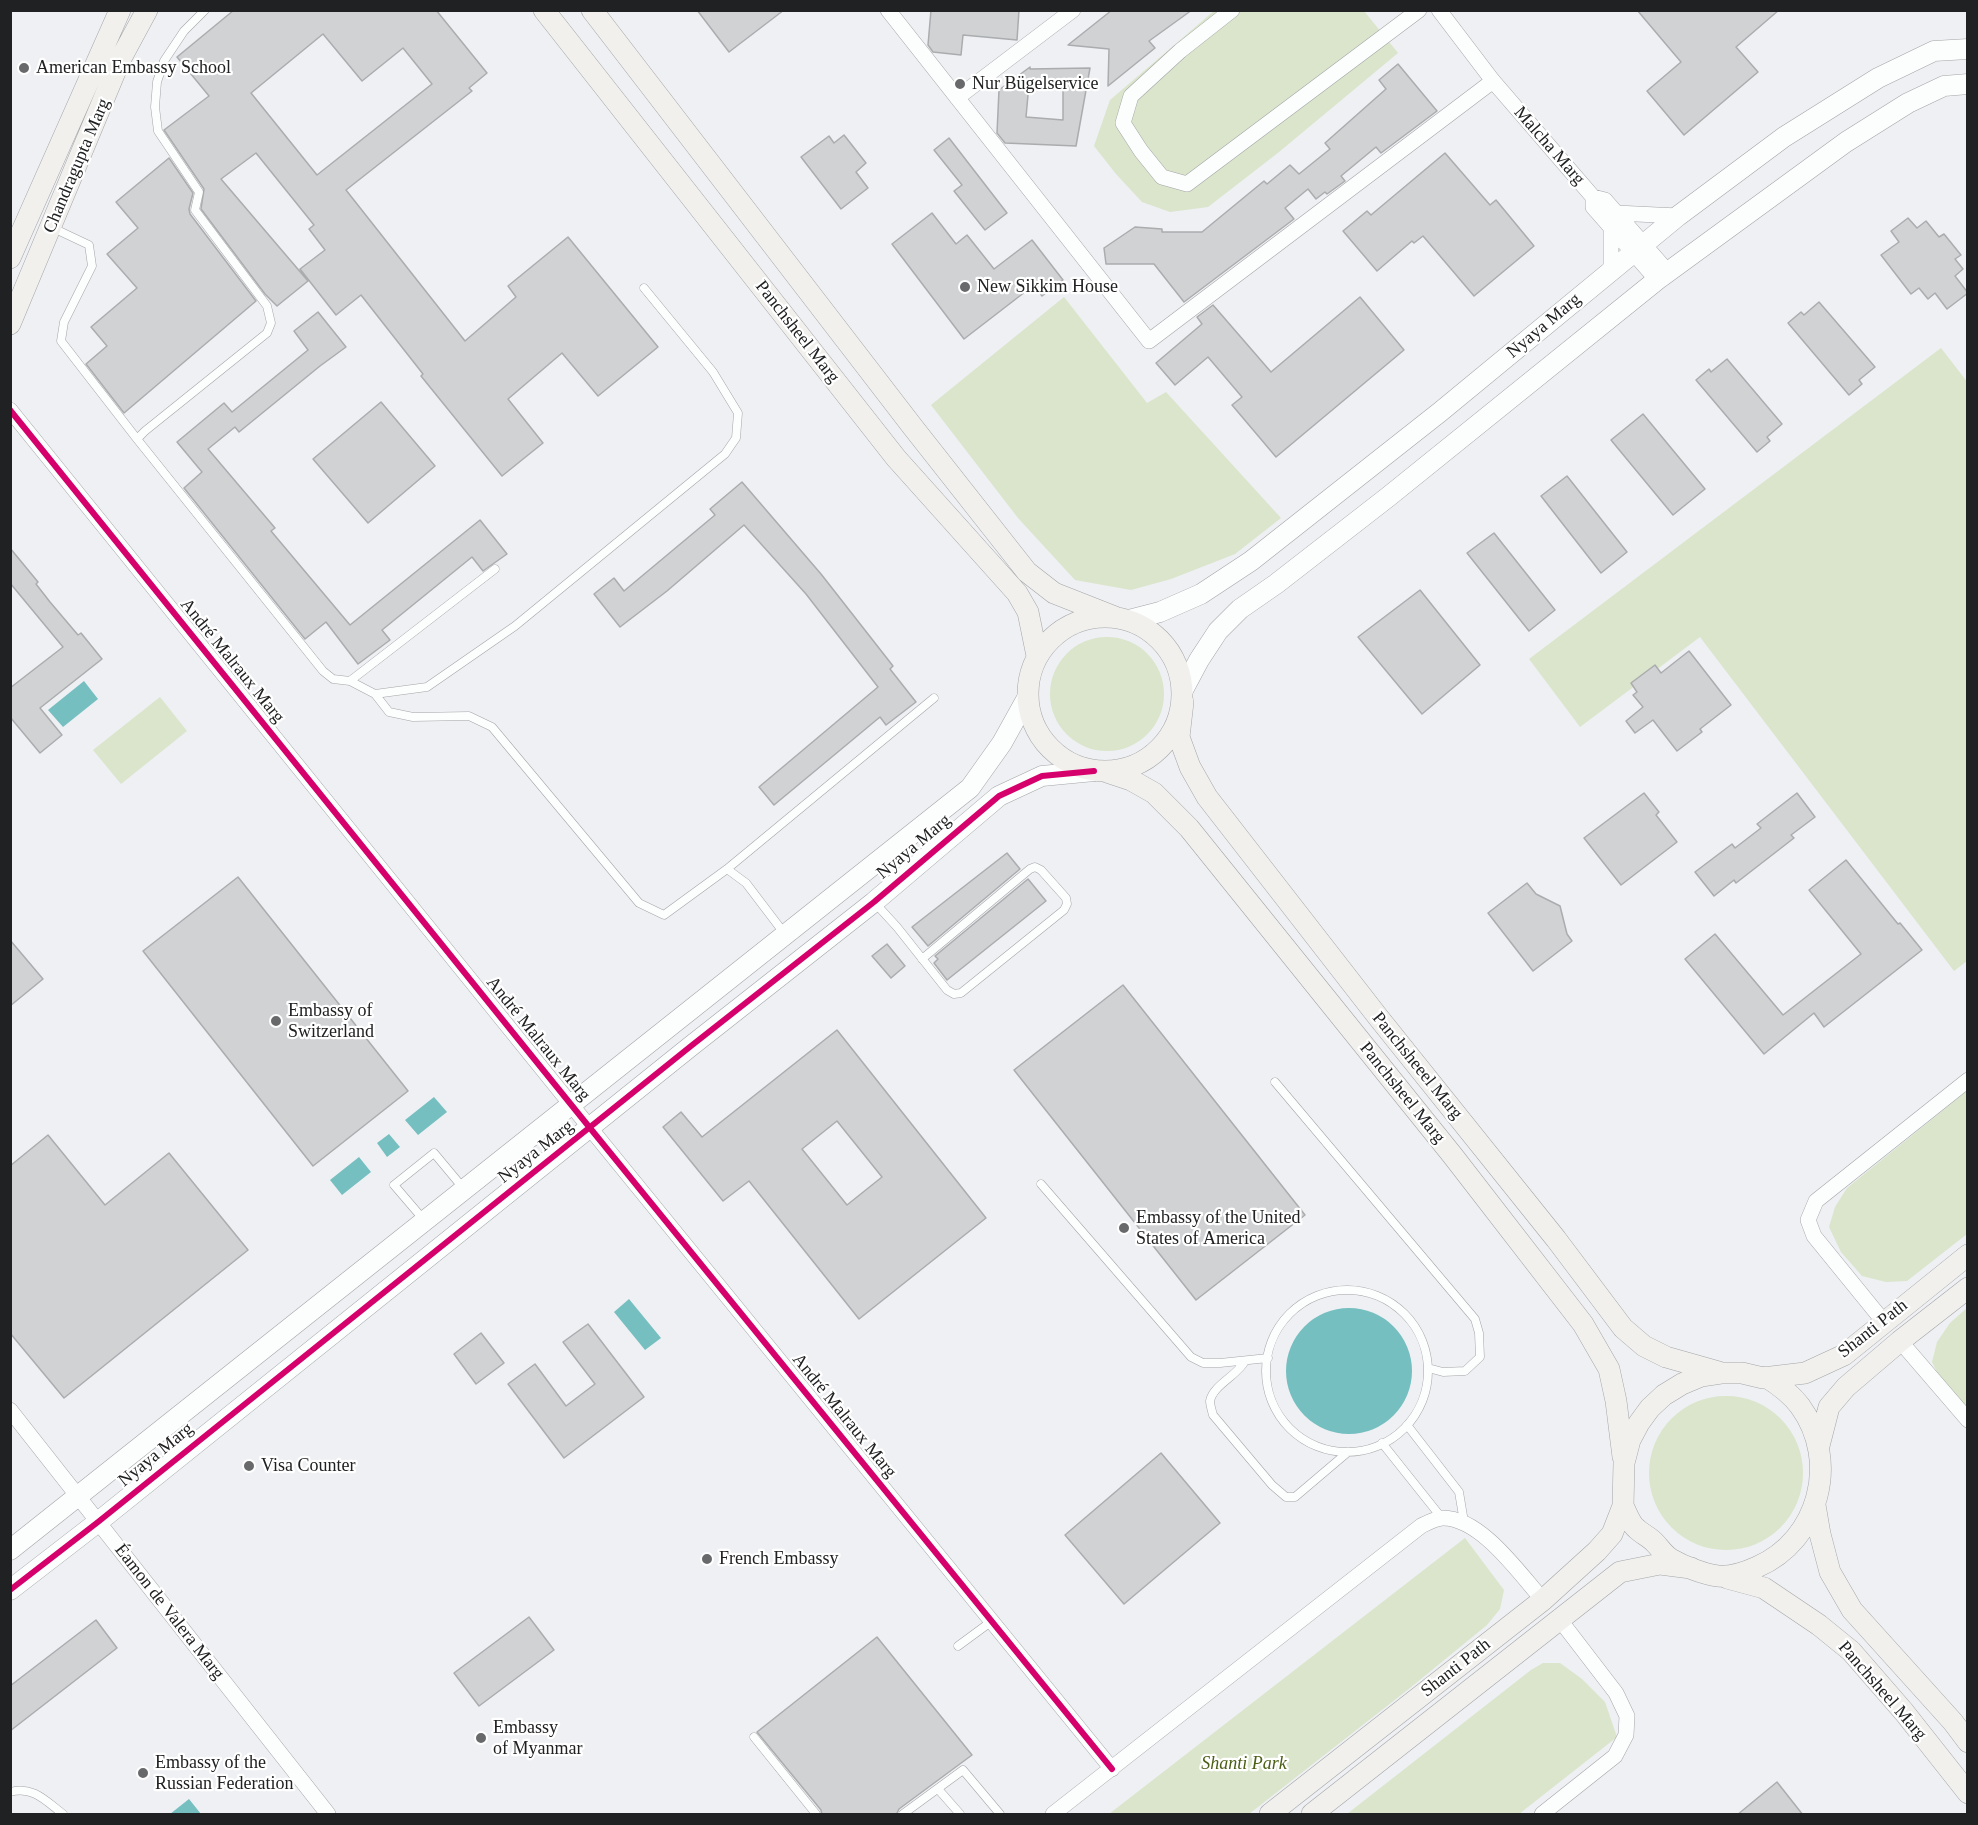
<!DOCTYPE html>
<meta charset="utf-8">
<style>
body{margin:0}
#map{position:relative;width:1978px;height:1825px;overflow:hidden;background:#eef0f3;font-family:"Times New Roman",serif}
canvas{display:block}
.frame{position:absolute;inset:0;border:12px solid #202122;pointer-events:none}
</style>
<div id="map">
<canvas width="1978" height="1825"></canvas>
<div class="frame"></div>
</div>
<script>
const g = document.querySelector('canvas').getContext('2d');
g.lineJoin = 'round';
function fillPath(path, color) {
  g.fillStyle = color;
  g.fill(path, 'evenodd');
}
function stroke(path, color, width, dash) {
  g.strokeStyle = color;
  g.lineWidth = width;
  g.lineCap = dash ? 'butt' : 'round';
  g.setLineDash(dash || []);
  g.stroke(path);
}
function write(font, color, halo, rows, align = 'center') {
  g.font = font + ' "Times New Roman",serif';
  g.lineWidth = 4.5;
  g.setLineDash([]);
  g.textBaseline = 'middle';
  g.strokeStyle = halo;
  g.fillStyle = color;
  for (const [text, x, y, turn = 0] of rows) {
    g.save();
    g.translate(x, y);
    g.rotate((+turn || 0) * Math.PI / 180);
    g.textAlign = isNaN(turn) ? turn : align;
    if (halo) g.strokeText(text, 0, 0);
    g.fillText(text, 0, 0);
    g.restore();
  }
}
fillPath(new Path2D(`
 M1214,11H1364L1398,53L1279,152L1208,207L1170,212L1142,202L1116,174L1094,146L1110,100Z
 M1064,297L1147,403L1166,392L1281,518L1235,554L1171,579L1131,590L1075,580L1018,518L931,405Z
 M1941,348L1968,383L1967,961L1954,971L1700,637L1580,727L1529,659Z
 M1050 694a57 57 0 1 1 114 0a57 57 0 1 1-114 0Z
 M160,697L187,731L121,784L93,750Z
 M1967,1091V1234L1907,1281L1886,1282L1862,1276L1841,1252L1829,1227L1835,1207L1847,1188Z
 M1967,1308V1411L1944,1386L1932,1362L1937,1342L1950,1323Z
 M1649 1473a77 77 0 1 1 154 0a77 77 0 1 1-154 0Z
 M1465,1538L1504,1590L1500,1609L1487,1625L1410,1688L1249,1814H1109Z
 M1543,1663H1560L1582,1679L1605,1702L1617,1737L1519,1814H1347L1531,1670Z`), '#dae5cb');
fillPath(new Path2D(`
 M84,681L98,699L63,727L48,710Z
 M434,1097L447,1112L418,1135L405,1120Z
 M389,1134L400,1147L387,1157L377,1143Z
 M359,1157L371,1172L342,1195L330,1180Z
 M629,1299L661,1338L645,1350L614,1312Z
 M1286 1371a63 63 0 1 1 126 0a63 63 0 1 1-126 0Z
 M189,1799L201,1814H170Z`), '#76bfc0');
const building = new Path2D(`
 M234,10H436L487,73L469,88L472,91L346,190L465,341L516,297L508,286L568,237L658,347L598,396L562,353L508,399L543,443L502,476L421,376L423,374L361,295L336,315L300,269L325,250L309,229L314,225L256,153L221,179L308,281L277,306L265,294L201,209L204,189L164,130L209,96L177,57ZM323,34L362,81L403,48L432,84L317,175L251,93Z
 M697,10H784L729,52Z
 M931,10H1019L1017,40L963,35L961,55L933,52L928,45Z
 M1112,10H1192L1149,41L1155,48L1108,86L1109,49L1068,45Z
 M1637,10H1779L1736,47L1758,72L1684,135L1647,91L1681,62Z
 M1398,64L1437,111L1381,153L1376,147L1341,176L1345,181L1327,194L1325,192L1316,199L1308,189L1285,208L1294,219L1184,302L1154,264H1106L1104,248L1135,227L1162,229V232H1202L1264,181L1267,184L1290,165L1299,174L1330,149L1325,143L1386,89L1379,80Z
 M1030,67V69L1090,68L1076,146L1005,143L997,133L999,90ZM1029,84L1063,90V120L1026,117Z
 M844,135L866,163L856,172L868,188L841,209L801,157L829,136L834,143Z
 M949,138L1007,213L985,230L954,191L962,185L934,150Z
 M1445,153L1490,205L1496,200L1534,246L1474,296L1423,236L1414,243L1412,241L1377,271L1343,231L1367,211L1371,215Z
 M169,158L193,193L189,209L190,214L256,301L124,413L86,364L107,346L91,327L137,288L107,254L138,228L116,202Z
 M932,213L956,244L967,235L994,269L1032,240L1063,280L1042,296L1034,285L964,339L892,244Z
 M1908,218L1917,228L1926,221L1939,237L1944,234L1961,255L1955,259L1963,269L1955,276L1968,293L1947,309L1935,293L1928,299L1919,288L1911,294L1881,255L1899,242L1891,231Z
 M1360,297L1404,350L1276,457L1232,405L1242,397L1208,357L1175,385L1156,363L1202,324L1197,317L1213,305L1271,372Z
 M1819,302L1875,367L1859,380L1862,384L1849,395L1788,323L1801,312L1804,315Z
 M318,312L346,347L320,366L239,432L235,427L208,449L275,528L271,531L350,625L480,520L507,554L483,571L472,557L382,630L390,640L358,664L326,622L305,639L184,488L202,472L177,442L224,403L232,412L308,350L294,331Z
 M1727,359L1782,424L1767,437L1770,441L1757,452L1696,380L1709,369L1711,372Z
 M381,402L435,466L368,523L313,459Z
 M1643,414L1705,489L1673,515L1611,440Z
 M1567,476L1627,552L1601,573L1541,496Z
 M742,482L821,574L893,666L890,669L916,702L886,725L880,717L774,805L759,787L878,687L806,594L744,525L667,591L620,627L594,594L614,578L624,591L715,515L710,509Z
 M1494,533L1555,610L1529,631L1467,553Z
 M10,548L38,582L36,584L50,602L78,635L81,633L102,659L40,708L62,735L40,753L10,717V688L63,647L10,583Z
 M1420,590L1480,665L1422,714L1358,637Z
 M1689,651L1731,705L1700,729L1702,732L1677,751L1653,720L1635,733L1626,721L1643,707L1633,695L1637,692L1631,683L1655,665L1661,673Z
 M1644,793L1659,812L1656,815L1677,842L1621,885L1584,838Z
 M1797,793L1815,817L1791,835L1794,838L1736,883L1734,880L1714,896L1695,872L1732,844L1735,848L1761,828L1757,824Z
 M1007,853L1020,869L928,946L912,927Z
 M1846,860L1898,924L1900,923L1922,950L1824,1027L1814,1013L1764,1054L1685,959L1715,934L1783,1015L1861,954L1809,890Z
 M238,877L408,1091L313,1166L143,951Z
 M1028,879L1046,901L947,980L934,963L938,959L935,956Z
 M1527,883L1536,894L1560,906L1567,934L1572,941L1533,971L1488,913Z
 M10,940L43,979L10,1006Z
 M887,944L905,966L891,978L872,956Z
 M1123,985L1305,1215L1196,1300L1014,1070Z
 M837,1030L986,1218L859,1319L749,1181L723,1201L663,1127L681,1112L702,1137ZM837,1121L882,1177L847,1205L802,1149Z
 M48,1135L105,1205L169,1153L248,1250L64,1398L10,1333V1166Z
 M588,1324L644,1397L564,1458L508,1384L535,1364L566,1406L595,1384L563,1342Z
 M481,1333L504,1363L476,1384L454,1354Z
 M1161,1453L1220,1523L1124,1604L1065,1535Z
 M529,1617L554,1650L479,1706L454,1673Z
 M96,1620L117,1648L10,1731V1686Z
 M877,1637L972,1755L899,1809L896,1815H822L821,1810L757,1732Z
 M1777,1782L1803,1815H1737Z`);
fillPath(building, '#d0d2d4');
stroke(building, '#aaacae', 1.5);
const service = new Path2D(`
 M205,10L184,31L164,61L157,82L155,107L158,131L199,192L195,210L267,306L271,323L267,333L145,431L137,439L323,671L333,679L350,681L495,569
 M53,228L89,245L92,266L64,322L61,341L137,439
 M350,681L375,694L427,687L515,626L725,454L736,438L738,413L713,372L644,288
 M375,694L389,712L413,717L469,716L492,727L639,903L664,915L727,869L746,883L784,933
 M727,869L934,698
 M875,903L897,927L947,990L954,994L961,993L1064,910L1067,904L1066,898L1041,870L1035,867L1030,869L922,959
 M1275,1082L1475,1319L1479,1333L1480,1357L1465,1371L1443,1372L1428,1368
 M1041,1184L1191,1357L1203,1363H1220L1268,1358
 M424,1220L394,1185L434,1153L464,1189
 M1266 1371a81 81 0 1 1 162 0a81 81 0 1 1-162 0Z
 M1245,1361C1237,1376 1213,1385 1210,1401C1210,1405 1212,1411 1213,1415L1272,1485L1286,1497H1295L1348,1452
 M1407,1425L1459,1492L1464,1522
 M1382,1443L1441,1517
 M958,1646L992,1621
 M754,1737L816,1814
 M938,1789L960,1814
 M10,1792C33,1785 47,1802 63,1814
 M903,1814L963,1770L1000,1814`);
const minor = new Path2D(`
 M888,10L1149,341L1493,81
 M1232,10L1180,51L1131,96L1123,123L1141,151L1162,177L1187,184L1419,10
 M1439,10L1493,81L1593,197L1605,200L1668,272
 M957,98L1073,10
 M1593,197V207L1657,280
 M1616,213L1678,216
 M1611,227V270
 M10,410L590,1128L1112,1769
 M1884,1322L1814,1236L1808,1220L1816,1201L1968,1080
 M1900,1341L1968,1420
 M10,1410L328,1814
 M1053,1814L1421,1526C1427,1523 1436,1518 1443,1518C1481,1518 1519,1573 1543,1600
 M1542,1814L1615,1756L1626,1735L1627,1716L1616,1693L1560,1620`);
const tertiary = new Path2D(`
 M1129,620L1160,612L1201,594L1251,561L1440,412L1678,216L1784,137L1878,78L1934,51L1968,49
 M1183,690L1199,660L1218,631L1240,609L1276,584L1388,497L1657,280L1846,142L1908,103L1944,86L1968,84
 M10,1550L970,788L1002,743L1027,698
 M10,1590L98,1522L691,1046L874,902L999,796L1042,776L1094,771`);
const secondary = new Path2D(`
 M544,10L896,458L1017,593L1028,612L1037,656
 M592,10L912,426L1027,572L1054,593L1115,617
 M10,258L120,10
 M10,324L120,60L147,10
 M1028 694a77 77 0 1 1 154 0a77 77 0 1 1-154 0Z
 M1183,702L1179,737L1190,767L1207,797L1378,1017L1556,1239L1623,1328L1644,1346L1666,1357L1719,1372
 M1107,772L1131,780L1154,793L1189,828L1453,1156L1583,1324L1609,1369L1616,1401L1623,1457
 M1819,1446L1829,1407L1846,1387L1900,1341L1968,1288
 M1815,1505L1820,1534L1830,1572L1852,1610L1953,1722L1968,1742
 M1623,1506C1627,1513 1630,1524 1637,1529C1642,1534 1650,1537 1655,1543C1660,1548 1664,1555 1671,1559C1683,1566 1703,1574 1718,1576C1731,1577 1746,1572 1757,1567C1819,1540 1840,1461 1800,1406C1791,1394 1779,1385 1766,1377
 M1727,1578L1764,1588L1819,1625L1851,1651L1904,1712L1968,1793
 M1270,1814L1543,1600L1597,1551L1612,1534L1623,1506L1624,1463L1630,1440L1639,1423L1650,1408L1664,1395L1682,1384L1701,1376L1721,1373H1742L1763,1378L1805,1373L1844,1355L1968,1255
 M1312,1814L1620,1572L1660,1564L1691,1568`);
stroke(service, '#a3a5a7', 9);
stroke(minor, '#a3a5a7', 16);
stroke(tertiary, '#a3a5a7', 21);
stroke(secondary, '#a3a5a7', 22);
stroke(service, '#fcfdfd', 8);
stroke(minor, '#fcfdfd', 15);
stroke(tertiary, '#fcfdfd', 20);
stroke(secondary, '#f1f0ed', 21);
stroke(new Path2D(`
 M10,410L590,1128L1112,1769
 M10,1590L98,1522L691,1046L874,902L999,796L1042,776L1094,771`), '#d6006c', 6);
for (const [x, y, r, color] of [
 [24,68,6,"#68696b"],
 [960,84,6,"#68696b"],
 [965,287,6,"#68696b"],
 [276,1021,6,"#68696b"],
 [1124,1228,6,"#68696b"],
 [249,1466,6,"#68696b"],
 [707,1559,6,"#68696b"],
 [481,1738,6,"#68696b"],
 [143,1773,6,"#68696b"]
]) {
  const dot = new Path2D();
  dot.arc(x, y, r, 0, 2 * Math.PI);
  g.fillStyle = color;
  g.fill(dot);
  stroke(dot, '#fff', 2);
}
write('18px', '#202122', '#fff', [
 ["American Embassy School",36,68],
 ["Nur Bügelservice",972,84],
 ["New Sikkim House",977,287],
 ["Embassy of",288,1011],
 ["Switzerland",288,1032],
 ["Embassy of the United",1136,1218],
 ["States of America",1136,1239],
 ["Visa Counter",261,1466],
 ["French Embassy",719,1559],
 ["Embassy",493,1728],
 ["of Myanmar",493,1749],
 ["Embassy of the",155,1763],
 ["Russian Federation",155,1784]
], 'left');
write('18px', '#202122', '#fff', [
 ["Malcha Marg",1549,146,49],
 ["Chandragupta Marg",77,166,-67],
 ["Nyaya Marg",1544,326,-40],
 ["Panchsheel Marg",797,332,52],
 ["André Malraux Marg",232,661,51],
 ["Nyaya Marg",914,847,-40],
 ["André Malraux Marg",538,1039,51],
 ["Panchsheeel Marg",1417,1066,51],
 ["Panchsheel Marg",1402,1093,51],
 ["Nyaya Marg",536,1152,-38],
 ["Shanti Path",1873,1329,-38],
 ["André Malraux Marg",844,1416,51],
 ["Nyaya Marg",156,1455,-39],
 ["Éamon de Valera Marg",169,1612,52],
 ["Shanti Path",1456,1668,-38],
 ["Panchsheel Marg",1882,1691,49]
]);
write('italic 18px', '#4b5f16', '#fff', [
 ["Shanti Park",1244,1764]
]);
</script>
